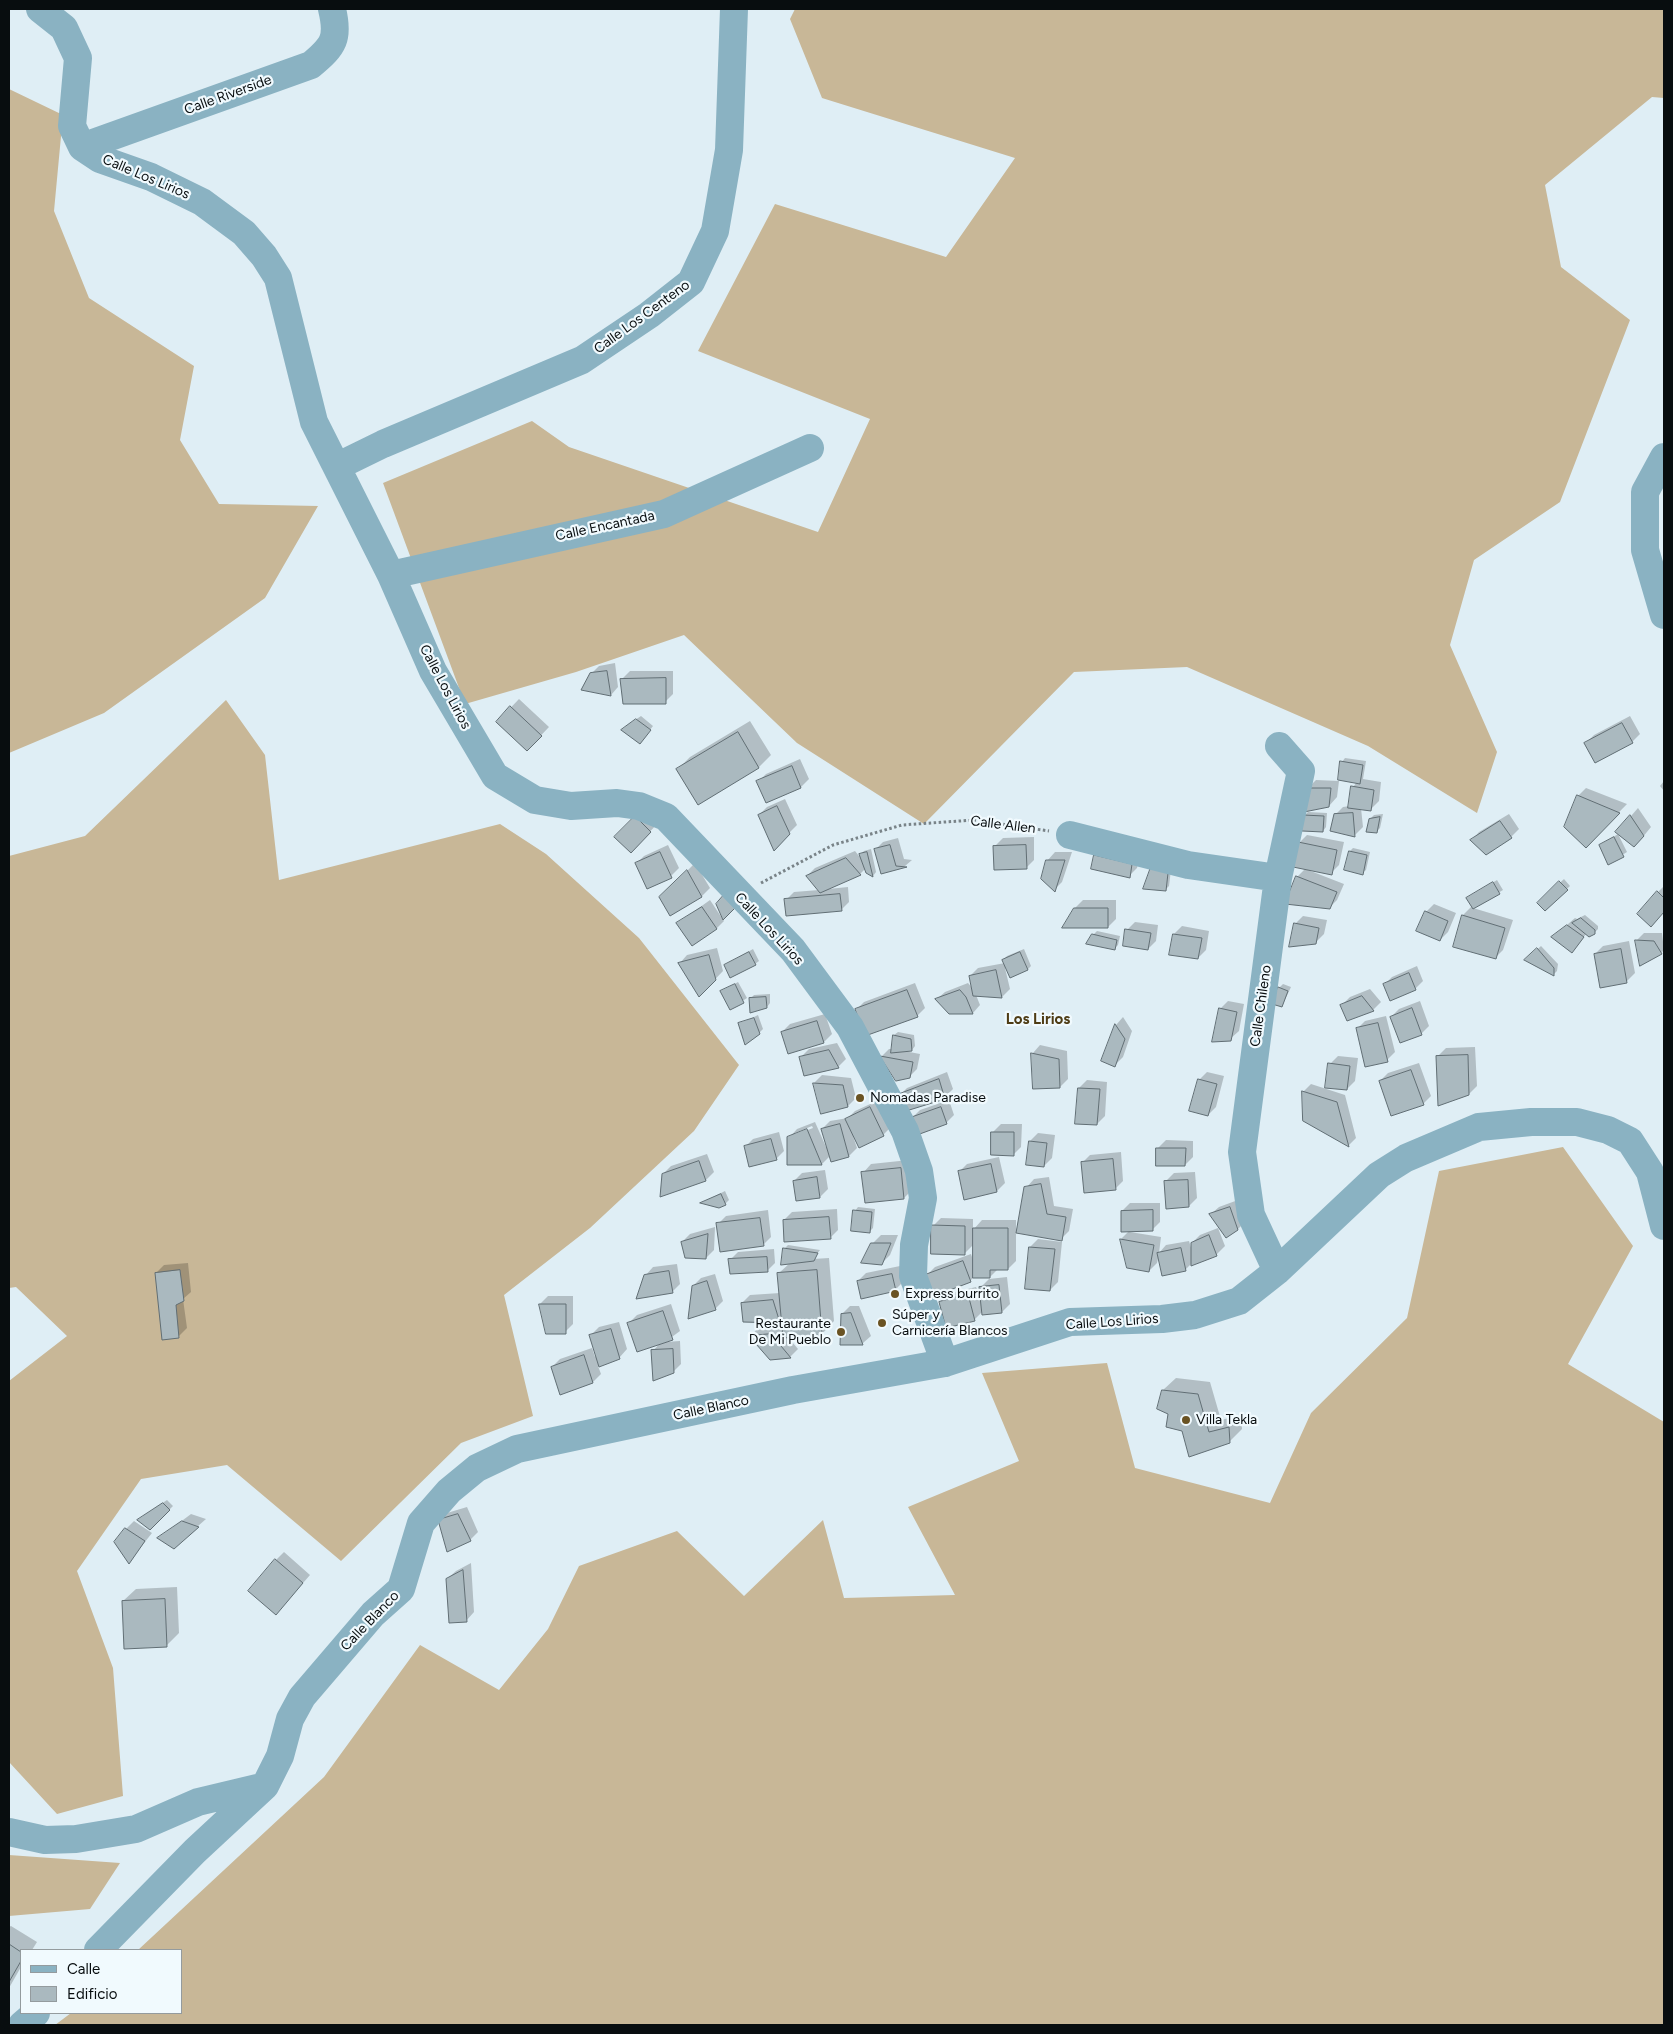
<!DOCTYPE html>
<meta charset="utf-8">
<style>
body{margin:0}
#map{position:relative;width:1673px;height:2034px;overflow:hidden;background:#dfeef5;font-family:Figtree,sans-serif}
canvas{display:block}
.frame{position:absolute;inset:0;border:10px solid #080d0f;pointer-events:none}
.legend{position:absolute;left:20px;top:1949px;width:162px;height:65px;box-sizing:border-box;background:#f1fafe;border:1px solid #949b9e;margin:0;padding:6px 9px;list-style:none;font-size:15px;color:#080d0f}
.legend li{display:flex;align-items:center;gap:10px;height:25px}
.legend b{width:25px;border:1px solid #949b9e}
</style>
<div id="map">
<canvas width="1673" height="2034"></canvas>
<div class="frame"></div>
<ul class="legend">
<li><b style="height:6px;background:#8ab2c2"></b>Calle</li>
<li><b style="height:14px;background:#aab9bf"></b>Edificio</li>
</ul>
</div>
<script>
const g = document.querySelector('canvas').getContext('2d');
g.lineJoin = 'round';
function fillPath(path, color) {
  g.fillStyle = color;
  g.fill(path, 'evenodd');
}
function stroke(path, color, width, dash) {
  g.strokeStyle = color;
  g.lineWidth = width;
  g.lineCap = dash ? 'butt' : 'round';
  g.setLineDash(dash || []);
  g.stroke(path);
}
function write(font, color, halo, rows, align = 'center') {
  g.font = font + ' Figtree,sans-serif';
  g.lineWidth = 4.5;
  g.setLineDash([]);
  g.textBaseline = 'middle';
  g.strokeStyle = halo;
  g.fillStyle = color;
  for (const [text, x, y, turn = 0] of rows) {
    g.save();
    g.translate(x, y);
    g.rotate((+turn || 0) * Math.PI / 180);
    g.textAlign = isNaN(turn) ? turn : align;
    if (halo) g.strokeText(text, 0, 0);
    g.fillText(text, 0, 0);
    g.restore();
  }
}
fillPath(new Path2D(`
 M795,9H1664V98L1652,97L1545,185L1561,267L1630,320L1560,502L1474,560L1450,645L1497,752L1477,813L1368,746L1187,667L1074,672L924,824L797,743L684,635L576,672L465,704L383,483L532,421L569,447L818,532L870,419L698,351L775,204L946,257L1015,158L822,98L790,19Z
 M9,89L63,115L54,211L89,298L194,366L180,440L219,504L318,506L265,598L104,713L9,753Z
 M226,700L265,755L279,880L500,824L546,854L639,938L739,1065L694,1131L590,1228L504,1295L533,1416L461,1443L341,1561L227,1465L141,1479L77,1571L113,1668L123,1796L57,1814L9,1762V1381L67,1336L16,1287L9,1288V856L85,836Z
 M1563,1147L1633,1246L1568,1364L1664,1422V2025H55L71,2013H181V1950H138L324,1777L420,1645L499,1690L548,1629L579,1566L677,1531L744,1596L823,1520L844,1598L955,1595L908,1507L1019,1461L982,1373L1107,1363L1135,1468L1270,1503L1311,1413L1407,1318L1439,1171Z
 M9,1855L120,1863L90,1909L9,1916Z`), '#c8b797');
fillPath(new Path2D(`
 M615,663L618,687L611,695L591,674L599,666Z
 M630,671H673V694L665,702L622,679Z
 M519,699L549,727L527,750L497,722Z
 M641,716L653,726L643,739L626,726Z
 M1630,716L1640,734L1632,742L1586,743L1594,735Z
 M750,721L771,755L759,767L698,804L677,770L690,757Z
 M1345,758L1366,761L1363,779L1381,782L1379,801L1371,809L1361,808L1363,827L1355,835L1331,830L1335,815L1343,807L1350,806L1353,787L1357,782L1342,762Z
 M800,759L809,779L801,787L767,802L758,782L766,774Z
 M1316,780L1339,781L1337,797L1329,806L1308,788Z
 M1664,781V791L1660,786Z
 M1586,788L1627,804L1586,846L1578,796Z
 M785,799L797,825L774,848L759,815L767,807Z
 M1638,808L1651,827L1642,838L1617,832Z
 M643,809L658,823L631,852Z
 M1308,812L1327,813L1326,827L1323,831L1304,816Z
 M1383,814L1380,828L1376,832L1370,819L1374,815Z
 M1509,814L1519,829L1511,837L1472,840L1479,832Z
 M1618,834L1627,852L1609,863L1600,845Z
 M1307,835L1344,842L1339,865L1331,873L1308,870L1344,884L1337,900L1329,908L1297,877L1306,868L1299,843Z
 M1034,837V860L1026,868L995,846L1003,838Z
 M898,838L904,859L912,860L905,866L882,873L875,850L883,842Z
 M668,845L679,868L671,876L636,864L644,856Z
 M1353,848L1370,852L1366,870L1362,873L1350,851Z
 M871,849L876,872L873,876L866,868L860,874L828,889L848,887L849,902L841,910L786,900L794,892L819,890L807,876L815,868L855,851L859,856L864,851Z
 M1055,852H1072L1062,882L1054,890L1047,861Z
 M1140,856L1137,868L1129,876L1092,868Z
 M695,863L710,888L702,896L670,914L660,898Z
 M1171,870L1169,886L1165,890L1145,888Z
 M1564,879L1570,886L1545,910L1538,903Z
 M1497,880L1503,890L1473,908L1513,920L1503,950L1495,958L1463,915L1472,906L1468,898Z
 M1664,886V911L1659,917L1658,892Z
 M710,900L724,921L716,929L678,923Z
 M1083,900H1116V919L1108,927L1075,908Z
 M1434,904L1456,913L1448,932L1440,940L1426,912Z
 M1585,915L1598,926V929L1594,933H1587L1572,951L1553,937L1575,918L1577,919Z
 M1303,916L1327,920L1324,934L1316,942L1295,924Z
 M1135,922L1158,925L1156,941L1148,949L1127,930Z
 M1182,926L1209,931L1206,950L1198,958L1174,934Z
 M1097,931L1120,936L1118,945L1114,949L1093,935Z
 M1644,933H1662L1664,950L1661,953L1636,941Z
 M1629,941L1635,973L1627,981L1601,986L1595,954L1603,946Z
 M1541,946L1558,964L1557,971L1553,975L1526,960Z
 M717,948L723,971L700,995L680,963L687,955Z
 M753,949L759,961L755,964L725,965Z
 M1024,949L1031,966L1028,969L1005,968L1010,989L1002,997L976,995L980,1005L973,1013L937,999L945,992L968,983L973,989L970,976L978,968L1005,963L1003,960L1007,956Z
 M1417,966L1423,981L1415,989L1384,985L1392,977Z
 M738,982L747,998L730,1009L722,991Z
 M915,983L925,1008L917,1016L856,1010L864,1002Z
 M1283,984L1291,987L1282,1006L1279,988Z
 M1370,989L1381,1002L1373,1010L1347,1020L1342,1005L1350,997Z
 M770,994V1003L767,1007L750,999L754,995Z
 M1228,1001L1244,1004L1239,1031L1230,1039L1220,1009Z
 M1420,1001L1429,1026L1421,1034L1391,1017L1399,1009Z
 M825,1014L832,1034L824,1042L782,1032L790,1024Z
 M758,1015L763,1029L759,1033L740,1024Z
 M1386,1016L1395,1052L1387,1060L1357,1029L1365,1021Z
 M1123,1017L1132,1031L1123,1057L1115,1065L1103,1060L1116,1025Z
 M898,1032L914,1035L915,1046L912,1050L904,1051L920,1054L917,1069L909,1077L897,1080L882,1056L889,1049H893L894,1035Z
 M837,1043L846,1059L838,1067L801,1057L809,1049Z
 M1040,1045L1067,1051L1068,1079L1060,1087H1034L1033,1053Z
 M1475,1047L1477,1086L1469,1094L1438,1056L1446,1048Z
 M1338,1056L1358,1058L1355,1081L1347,1089L1330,1064Z
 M1419,1063L1431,1096L1423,1104L1380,1081L1388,1073Z
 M947,1072L953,1089L945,1097L907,1110L899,1096L907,1088Z
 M1207,1072L1224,1076L1216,1107L1208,1115L1199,1080Z
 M822,1075L851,1078L856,1098L848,1106L814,1083Z
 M1087,1080L1107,1082L1105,1116L1097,1124L1079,1088Z
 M1311,1084L1345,1095L1356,1138L1349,1145L1304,1121L1303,1092Z
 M879,1100L891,1127L883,1135L860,1146L853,1136L857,1148L849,1156L831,1161L830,1156L822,1164L788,1163L789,1138L797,1129L815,1122L826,1147H827L822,1129L830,1121L848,1118L855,1111ZM812,1126L813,1128L795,1135V1133Z
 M949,1100L954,1115L946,1123L912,1118L920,1110Z
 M1001,1124H1022L1021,1147L1013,1155L993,1132Z
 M779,1132L784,1151L776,1159L745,1147L753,1139Z
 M1038,1133L1055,1135L1052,1158L1044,1166L1030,1141Z
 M1166,1140L1193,1141V1157L1185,1165L1158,1148Z
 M1121,1152L1123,1181L1115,1189L1082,1163L1090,1155Z
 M707,1154L714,1172L706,1180L663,1174L671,1166Z
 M999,1157L1005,1183L997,1191L965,1198L959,1172L967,1164Z
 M909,1160L912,1190L904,1198L863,1173L871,1164Z
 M825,1170L828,1189L820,1197L794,1181L802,1173Z
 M1195,1172L1197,1198L1189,1206L1166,1181L1174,1173Z
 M1049,1177L1054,1206L1073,1209L1069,1231L1061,1239L1026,1188L1034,1179Z
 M725,1191L729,1200L725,1204L703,1202Z
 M1238,1200L1246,1221L1238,1229L1211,1214L1219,1207Z
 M1130,1203H1160V1222L1152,1230L1130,1232L1161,1237L1159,1253L1166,1245L1189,1241L1192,1251V1243L1200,1235L1218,1228L1225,1246L1217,1254L1190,1265L1185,1270L1159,1254L1157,1263L1149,1271L1121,1239L1130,1230L1122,1211Z
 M858,1207L875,1209L873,1228L870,1231L855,1211Z
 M837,1209L838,1230L830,1238L784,1220L792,1212Z
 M768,1210L771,1237L763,1245L718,1224L726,1216Z
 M941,1218L973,1219V1230L982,1220H1016V1261L1008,1269H998L990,1277H974L970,1281L927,1275L935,1267L971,1254L974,1263V1244L964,1254L933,1226Z
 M715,1227L714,1250L706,1258L682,1242L690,1234Z
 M881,1235H898L890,1255L882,1263L872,1244Z
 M1038,1239L1062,1242L1058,1282L1050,1290L1030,1247Z
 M788,1245L820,1250L813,1259L829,1258L834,1321L822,1334L787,1336L798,1349L790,1357L771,1359L751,1336L758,1328L779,1326L784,1332L783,1319L780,1321H744L742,1303L750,1295L780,1293L779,1273L790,1263L785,1248Z
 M774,1249L775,1263L767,1271L730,1260L738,1252Z
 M188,1263L191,1292L183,1299L187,1328L179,1336L156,1273L164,1265Z
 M677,1264L680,1284L672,1292L645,1276L653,1267Z
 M900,1266L903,1282L895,1290L858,1281L866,1273Z
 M715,1274L723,1301L715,1309L693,1286L701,1278Z
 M1007,1277L1010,1304L1002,1312L983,1311L974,1320L940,1302L948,1294L976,1287L983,1306L981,1287L989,1279Z
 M548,1296H573V1324L565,1332L540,1304Z
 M671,1304L680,1331L665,1342L680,1341L681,1364L673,1372L653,1351L660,1343L629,1323L637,1315Z
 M850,1306H859L871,1336L863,1343L842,1344V1314Z
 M619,1322L627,1349L619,1358L598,1366L601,1374L593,1382L552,1367L560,1359L592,1348L595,1357L597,1356L591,1335L599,1327Z
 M1176,1378L1210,1382L1221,1420L1241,1415L1242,1429L1229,1442L1183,1430L1169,1413L1163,1390Z
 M167,1500L173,1506L150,1529L143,1516Z
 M467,1507L478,1532L470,1540L439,1521L447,1513Z
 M191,1514L206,1519L173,1548L159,1538Z
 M134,1521L152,1533L129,1562L126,1529Z
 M284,1552L310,1575L284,1605L276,1560Z
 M471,1563L474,1612L466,1621L447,1579L456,1571Z
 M177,1587L179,1633L166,1646L123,1601L136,1589Z
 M11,1926L37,1942L32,1950H21V1967L9,1988V1927Z`), '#0003');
const building = new Path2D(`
 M607,671L611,696L581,690L590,673Z
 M666,678V704H623L620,679Z
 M510,706L542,736L527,751L496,722Z
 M636,719L651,730L640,744L621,730Z
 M1622,723L1633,743L1595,763L1584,743Z
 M738,732L759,768L698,805L676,769Z
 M1340,761L1363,765L1360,784L1338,780Z
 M792,766L801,788L766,803L756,781Z
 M1351,786L1374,790L1371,811L1348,808Z
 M1306,788H1331L1329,807L1304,812Z
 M1577,795L1620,813L1586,848L1564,827Z
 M777,806L790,834L774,851L758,815Z
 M1353,813L1355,837L1330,831L1334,814Z
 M1303,815L1324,816L1323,832L1302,831Z
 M1630,815L1644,836L1634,847L1615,832Z
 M635,816L651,832L631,853L614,837Z
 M1380,817L1377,833L1366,832L1369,819Z
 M1500,821L1512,838L1486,855L1470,840Z
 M1614,837L1624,857L1608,865L1599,845Z
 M1298,842L1337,850L1332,875L1293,867Z
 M890,845L896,866L907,867L881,874L874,849Z
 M1026,845L1027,869L994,870L993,846Z
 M1349,851L1367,855L1363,875L1344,870Z
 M660,852L672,878L647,889L635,863Z
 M867,852L873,877L866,873L859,854Z
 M1094,855L1132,864L1130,878L1091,869Z
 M846,858L861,875L820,893L806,876Z
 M1046,860H1065L1055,892L1041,879Z
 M1151,867L1168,873L1166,891L1143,889Z
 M687,870L702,897L670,916L659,897Z
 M1296,876L1337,892L1330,909L1285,904Z
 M1559,881L1568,890L1545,911L1537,903Z
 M1493,882L1500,894L1473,909L1466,898Z
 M1657,891L1664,898V912L1651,927L1637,914Z
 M840,894L842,911L786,916L784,899Z
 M723,896L735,908L723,920L716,904Z
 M702,907L717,929L692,946L676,923Z
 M1074,908H1108V928H1062Z
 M1425,911L1448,921L1440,941L1416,931Z
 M1462,915L1505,928L1496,959L1453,947Z
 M1581,918L1595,930V934L1589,937L1572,923Z
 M1294,923L1319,928L1316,944L1289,947Z
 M1567,925L1584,937L1572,953L1551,937Z
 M1125,929L1151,933L1148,950L1123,946Z
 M1092,934L1117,940L1115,950L1086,944Z
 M1173,934L1202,938L1198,959L1169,955Z
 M1635,940L1654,941L1662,954L1640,966Z
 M1537,948L1554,968V976L1524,960Z
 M1621,949L1627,983L1600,988L1594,954Z
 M749,952L756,965L730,978L724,965Z
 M1020,952L1028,970L1010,978L1002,960Z
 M709,955L716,980L699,997L678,963Z
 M996,970L1002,998L973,996L969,976Z
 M1409,973L1416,990L1390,1001L1383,984Z
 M735,984L744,1003L730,1010L720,991Z
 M1278,987L1288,991L1282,1007L1272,1004Z
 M907,990L918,1017L865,1036L855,1009Z
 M960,990L966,997L973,1014H949L935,999Z
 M1362,996L1374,1011L1347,1021L1340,1005Z
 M766,997L767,1008L750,1013L749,998Z
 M1219,1008L1237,1012L1231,1041L1212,1042Z
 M1412,1008L1422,1035L1400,1043L1390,1017Z
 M754,1018L760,1034L745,1045L738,1023Z
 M817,1021L824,1043L788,1054L781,1032Z
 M1378,1023L1388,1062L1365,1067L1356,1028Z
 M1115,1024L1125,1039L1115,1067L1101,1061Z
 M893,1035L911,1039L912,1051L891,1053Z
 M829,1050L839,1068L804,1076L799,1057Z
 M1031,1053L1059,1059L1060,1088L1033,1089Z
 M1468,1055L1469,1095L1438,1106L1436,1056Z
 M880,1056L913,1062L910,1078L896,1081Z
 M1328,1063L1350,1066L1347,1090L1325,1088Z
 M1411,1070L1424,1105L1391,1116L1379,1081Z
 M939,1079L945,1099L906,1111L897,1095Z
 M1198,1079L1217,1084L1208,1116L1189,1111Z
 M813,1083L843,1085L848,1107L821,1114Z
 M1078,1088L1100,1089L1097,1125L1075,1124Z
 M1302,1091L1337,1102L1349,1147L1303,1121Z
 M870,1107L884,1136L859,1148L845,1119Z
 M941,1107L947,1124L917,1135L910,1118Z
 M840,1124L849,1157L831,1162L821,1129Z
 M807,1129L822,1165H787V1137Z
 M991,1132H1014V1156L991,1155Z
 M771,1139L777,1160L749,1167L744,1146Z
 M1029,1141L1047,1143L1044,1167L1026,1165Z
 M1156,1148H1186L1185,1166H1156Z
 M1113,1159L1116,1190L1084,1193L1081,1162Z
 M699,1161L706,1181L660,1197L662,1174Z
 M991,1164L997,1192L964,1200L958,1171Z
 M901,1168L904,1199L865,1203L861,1172Z
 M817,1177L820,1198L796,1201L793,1181Z
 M1188,1180L1189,1207L1166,1209L1164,1181Z
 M1041,1184L1047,1214L1066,1217L1062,1241L1016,1233L1024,1187Z
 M721,1194L726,1205L719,1208L700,1203Z
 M1230,1207L1238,1230L1226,1238L1209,1214Z
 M853,1210L872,1212L870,1233L851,1231Z
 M1153,1210V1231L1121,1232V1211Z
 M829,1217L831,1239L784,1242L783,1220Z
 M760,1218L764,1246L720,1252L716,1223Z
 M931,1225L965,1226V1255L931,1254Z
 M973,1228H1008V1270H990V1278H973Z
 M708,1234L706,1259L685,1258L681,1242Z
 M1209,1235L1217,1256L1191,1266V1243Z
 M1120,1239L1154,1245L1149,1272L1127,1268Z
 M871,1243H891L882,1265L861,1263Z
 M1029,1247L1055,1249L1050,1291L1025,1289Z
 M783,1248L818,1253L814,1261L781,1265Z
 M1181,1248L1186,1271L1162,1276L1157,1253Z
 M767,1257L768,1272L730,1274L728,1259Z
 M963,1261L971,1282L934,1296L925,1275Z
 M180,1270L184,1301L176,1305L179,1338L162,1340L155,1273Z
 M817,1270L822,1335L783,1338L777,1273Z
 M669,1271L673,1293L636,1299L644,1275Z
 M892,1274L896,1291L861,1299L857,1281Z
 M707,1281L716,1310L688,1319L692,1286Z
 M999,1285L1002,1313L982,1315L979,1287Z
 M968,1294L975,1321L946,1328L939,1302Z
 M773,1300L780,1323L743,1322L741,1303Z
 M539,1304H566V1334H546Z
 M663,1311L673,1340L637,1352L627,1323Z
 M851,1313L863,1345H840L841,1314Z
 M611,1329L620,1359L599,1367L589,1335Z
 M771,1334L791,1358L770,1360L749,1336Z
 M673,1349L674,1373L653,1381L651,1350Z
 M584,1355L593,1383L560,1395L551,1367Z
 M1162,1390L1198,1394L1209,1432L1229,1427L1230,1443L1189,1457L1182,1431L1166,1427L1168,1414L1157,1409Z
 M163,1503L170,1510L150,1530L137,1520Z
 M458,1514L471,1541L447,1552L438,1520Z
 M182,1521L199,1527L174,1549L157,1538Z
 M125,1528L145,1541L129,1564L114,1542Z
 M275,1559L303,1583L276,1615L248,1591Z
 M463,1570L467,1622L449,1623L446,1579Z
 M165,1599L167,1647L124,1649L122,1601Z
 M9,1944L21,1952V1961L9,1982Z`);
fillPath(building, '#aab9bf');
stroke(building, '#616e74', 1);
stroke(new Path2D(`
 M761,883L833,845L902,825L974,820L1049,831`), '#798388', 3, [2.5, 2.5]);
stroke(new Path2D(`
 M40,9L64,28L78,58L72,126L82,147L100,159L151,177L202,202L244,233L264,256L278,278L314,422L391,575L433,671L495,776L535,800L571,806L617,803L639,806L666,817L793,950L850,1027L905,1131L919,1171L923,1198L914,1245L913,1276L945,1363
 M82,147L311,65C334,46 339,38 332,9
 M1664,457L1645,492V550L1664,615
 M338,466L383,444L582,360L649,315L691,282L715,231L729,150L734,9
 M391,575L664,514L810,448
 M1070,835L1188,865L1278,878
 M1277,1271L1251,1215L1242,1152L1278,878L1301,771L1279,746
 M9,1832L45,1840L76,1839L136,1829L198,1802L265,1786
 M98,1950L195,1851L265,1786L280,1756L290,1719L302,1697L373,1614L401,1589L421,1523L449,1491L477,1468L517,1449L793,1390L945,1363L1070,1322L1162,1319L1195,1315L1239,1301L1277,1271L1379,1175L1406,1158L1479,1127L1531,1122H1577L1608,1130L1630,1141L1650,1172L1664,1226
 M22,2025L36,2013`), '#8ab2c2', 28);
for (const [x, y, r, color] of [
 [860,1098,5,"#6a5323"],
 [895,1294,5,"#6a5323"],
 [882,1323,5,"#6a5323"],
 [841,1332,5,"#6a5323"],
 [1186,1420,5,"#6a5323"]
]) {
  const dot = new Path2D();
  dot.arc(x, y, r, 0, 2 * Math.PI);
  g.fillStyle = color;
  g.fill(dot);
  stroke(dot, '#f1fafe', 2);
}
write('14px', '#080d0f', '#f1fafe', [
 ["Calle Riverside",228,95,-20],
 ["Calle Los Lirios",146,177,23],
 ["Calle Los Centeno",642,317,-36],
 ["Calle Encantada",605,526,-12],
 ["Calle Los Lirios",445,687,62],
 ["Calle Allen",1003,825,7],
 ["Calle Los Lirios",769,929,47],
 ["Calle Chileno",1261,1006,-82],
 ["Calle Los Lirios",1112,1322,-4],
 ["Calle Blanco",711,1408,-12],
 ["Calle Blanco",370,1621,-46]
]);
write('14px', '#080d0f', '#f1fafe', [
 ["Nomadas Paradise",870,1098],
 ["Express burrito",905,1294],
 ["Súper y",892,1315],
 ["Carnicería Blancos",892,1331],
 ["Restaurante",831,1324,"right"],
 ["De Mi Pueblo",831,1340,"right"],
 ["Villa Tekla",1196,1420]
], 'left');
write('bold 15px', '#4e3c15', '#f1fafe', [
 ["Los Lirios",1038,1020]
]);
</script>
